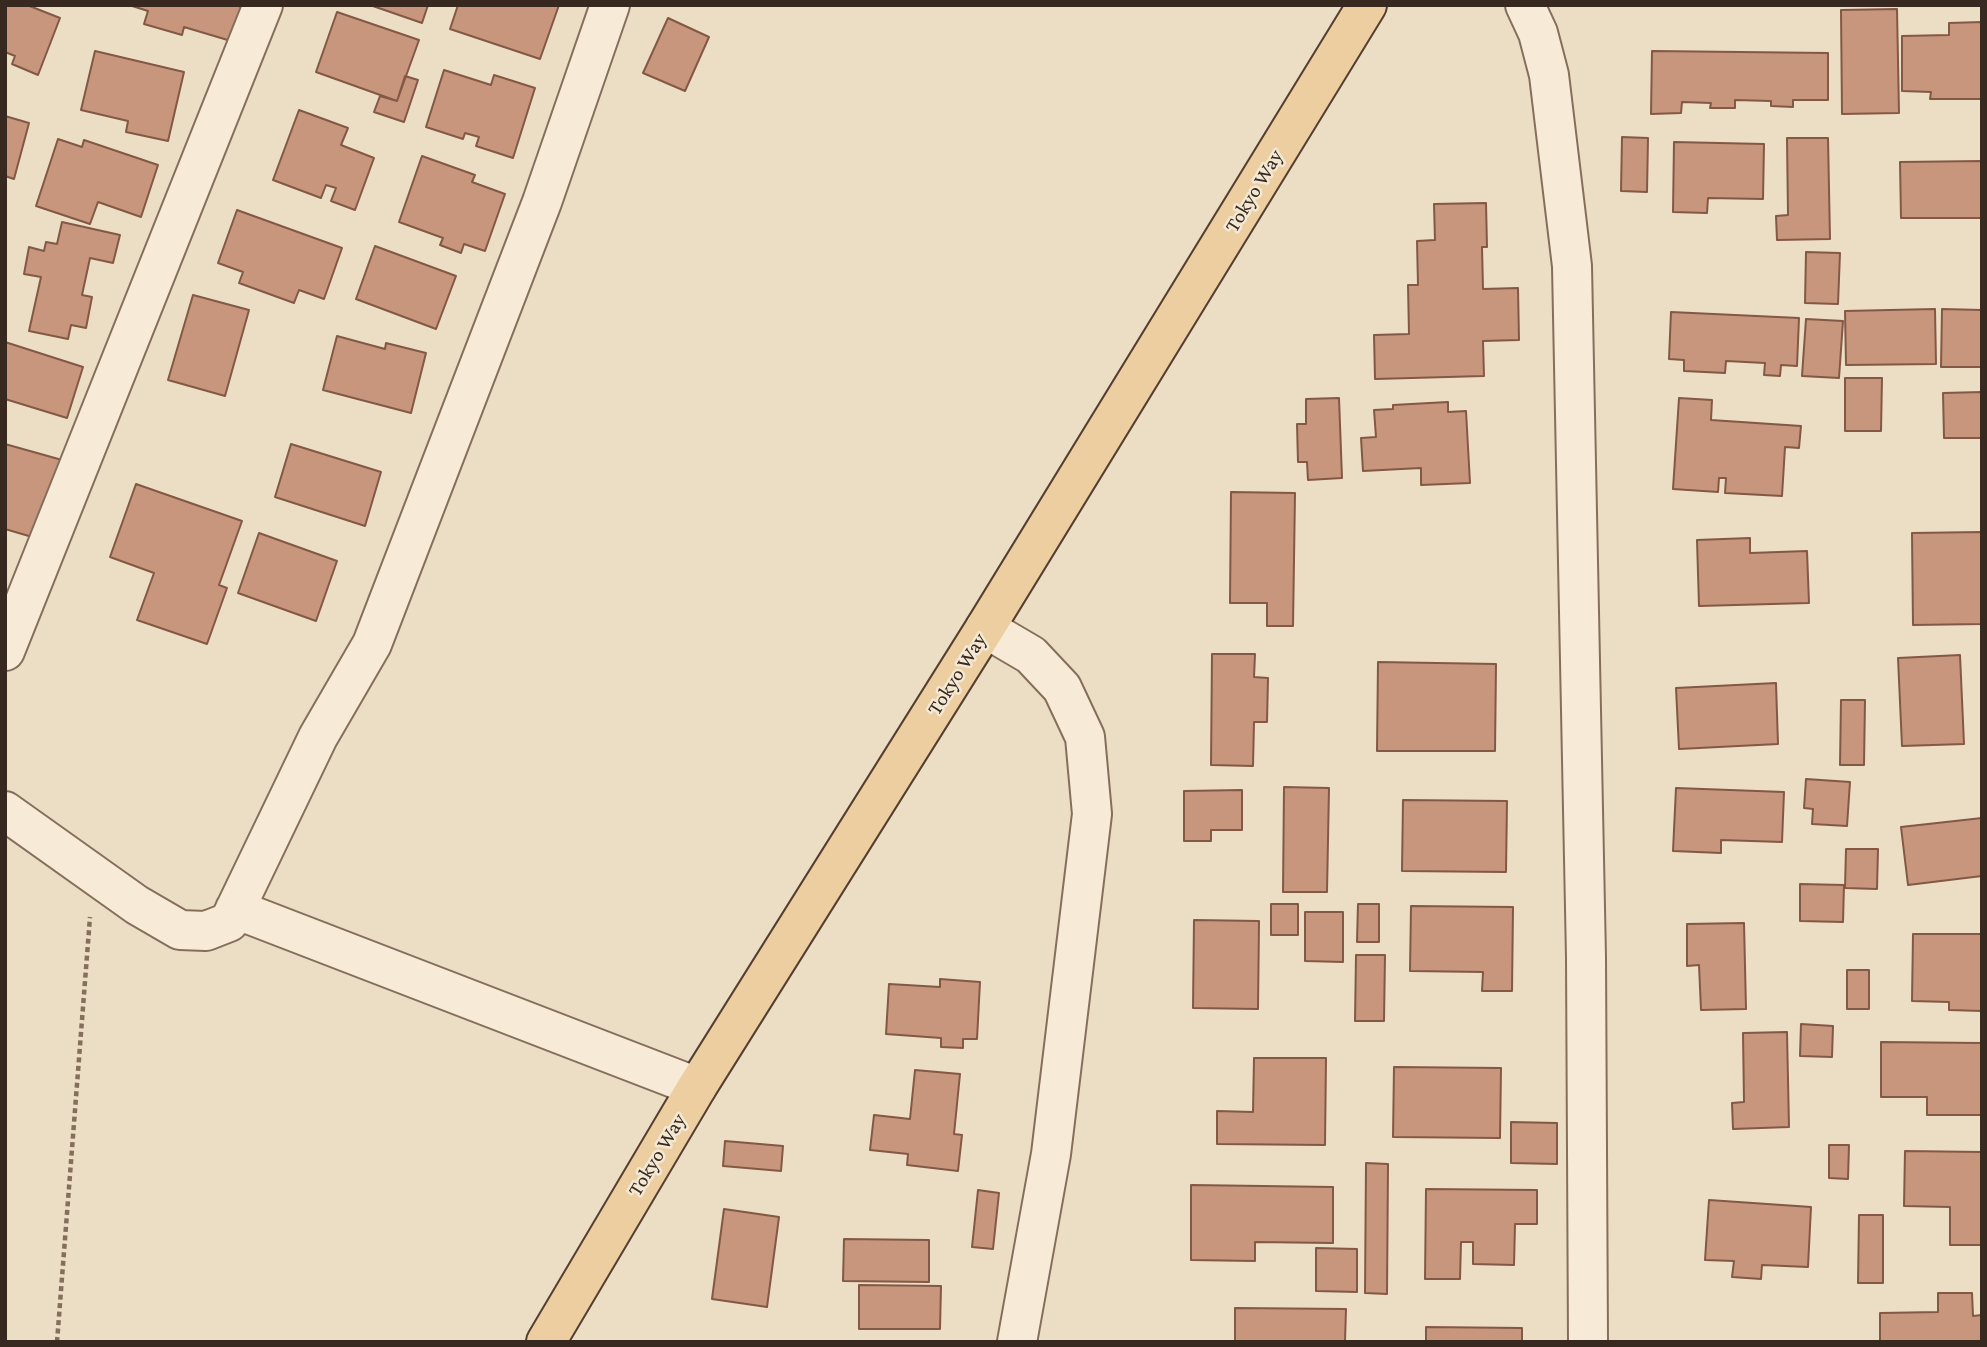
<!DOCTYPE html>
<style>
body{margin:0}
#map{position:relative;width:1987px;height:1347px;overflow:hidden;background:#ecddc5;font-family:"Crimson Pro",serif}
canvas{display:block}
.frame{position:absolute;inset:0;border:7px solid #37291f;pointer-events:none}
</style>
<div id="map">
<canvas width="1987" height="1347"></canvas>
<div class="frame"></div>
</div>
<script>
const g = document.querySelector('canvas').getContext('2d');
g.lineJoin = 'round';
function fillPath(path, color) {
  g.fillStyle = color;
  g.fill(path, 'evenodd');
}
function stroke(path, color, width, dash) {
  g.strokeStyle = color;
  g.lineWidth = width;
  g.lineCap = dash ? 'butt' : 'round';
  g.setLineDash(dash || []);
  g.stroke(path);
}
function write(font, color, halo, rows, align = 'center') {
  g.font = font + ' "Crimson Pro",serif';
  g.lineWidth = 5;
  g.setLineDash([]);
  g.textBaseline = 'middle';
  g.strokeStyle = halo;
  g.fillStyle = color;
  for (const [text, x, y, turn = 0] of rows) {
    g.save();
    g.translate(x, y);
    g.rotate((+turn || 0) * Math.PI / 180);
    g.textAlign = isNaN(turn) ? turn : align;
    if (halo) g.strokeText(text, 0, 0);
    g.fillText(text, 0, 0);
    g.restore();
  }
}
const building = new Path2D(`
 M5,5H27L60,18L38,75L12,64L15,56L5,52Z
 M129,5H236L241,7L231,41L184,27L182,35L144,24L148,11Z
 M370,5H428L422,23Z
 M458,5H559L540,59L450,29Z
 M1897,9L1899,113L1842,114L1841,10Z
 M337,12L419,40L397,101L316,72Z
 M668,18L709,37L685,91L643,73Z
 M1982,22V99H1930L1931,92L1902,91V36L1949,35V23Z
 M95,51L184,72L168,141L126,132L128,121L81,110Z
 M1652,51L1828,53V100H1793V107L1771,106V101L1735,100V108H1710L1711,103L1682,102L1681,113L1651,114Z
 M444,70L491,85L494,75L535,88L513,158L476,146L479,137L465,133L463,139L426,127Z
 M405,76L418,80L404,122L374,112L380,96L397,101Z
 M299,110L348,128L341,145L374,158L355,210L331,201L336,188L326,185L321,198L273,180Z
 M5,116L29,123L14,179L5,176Z
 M1622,137L1648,138L1647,192L1621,191Z
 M1787,138H1828L1830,239L1777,240L1776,216L1788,215Z
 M58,139L82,147L84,140L158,165L141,217L98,202L90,224L36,206Z
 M1674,142L1764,144L1763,199L1708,198L1707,213L1673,212Z
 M422,156L475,175L472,182L505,194L485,251L464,244L461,253L440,245L443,238L399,222Z
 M1982,161V218H1901L1900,162Z
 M1486,203L1487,247H1482L1483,289L1518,288L1519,340L1483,341L1484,376L1375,379L1374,335L1409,334L1408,285H1418L1417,241L1435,240L1434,204Z
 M237,210L342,248L324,299L299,290L294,303L239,283L243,272L218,263Z
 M62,222L120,235L113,263L90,258L82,295L92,297L86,328L71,325L68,339L29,331L41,277L24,274L29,247L44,251L46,242L57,244Z
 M375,246L456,276L436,329L356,299Z
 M1806,252L1840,253L1838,304L1805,303Z
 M193,295L249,310L225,396L168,380Z
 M1935,309L1936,364L1846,365L1845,311Z
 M1942,309L1982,310V367H1941Z
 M1671,312L1799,318L1797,366L1781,365L1780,376L1764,375L1765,363L1726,361L1725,373L1684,371V360L1669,359Z
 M1806,319L1843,321L1839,378L1802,376Z
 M337,336L385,349L386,343L426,353L411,413L323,390Z
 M5,342L83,367L67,418L5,399Z
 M1845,378H1882L1881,431H1845Z
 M1982,392V438H1944L1943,393Z
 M1339,398L1342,478L1308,480L1307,462H1298L1297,424H1306V399Z
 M1679,398L1712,400L1711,420L1801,426L1799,448L1785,447L1782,496L1725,493L1726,478H1719L1718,492L1673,489Z
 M1448,402V412L1466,411L1470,483L1421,485V468L1363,471L1361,438L1376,437L1374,410L1393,409V405Z
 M5,444L62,460L39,539L5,529Z
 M291,444L381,472L365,526L275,497Z
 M136,484L242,521L219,585L227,588L207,644L137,620L154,573L110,557Z
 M1231,492L1295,493L1293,626H1267V603H1230Z
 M1982,532V624L1913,625L1912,533Z
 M259,533L337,561L316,621L238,593Z
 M1750,538V553L1807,551L1809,603L1699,606L1697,540Z
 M1212,654H1255L1254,677L1268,678L1267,722H1254L1253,766L1211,765Z
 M1960,655L1964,744L1902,746L1898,658Z
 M1378,662L1496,664L1495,751H1377Z
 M1776,683L1778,744L1679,749L1676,688Z
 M1841,700H1865L1864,765H1840Z
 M1806,779L1850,782L1847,826L1812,824L1813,809L1804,808Z
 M1284,787L1329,788L1327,892H1283Z
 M1676,788L1784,792L1782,842L1721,840V853L1673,851Z
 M1242,790V830H1211V841H1184V791Z
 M1403,800L1507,801L1506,872L1402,871Z
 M1982,818V876L1908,885L1901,827Z
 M1846,849H1878L1877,889L1845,888Z
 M1800,884L1844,885L1843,922L1800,921Z
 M1271,904H1298V935H1271Z
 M1358,904H1379V942H1357Z
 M1411,906L1513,907L1512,991H1482L1483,972L1410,971Z
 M1305,912H1343V962L1305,961Z
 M1194,920L1259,921L1258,1009L1193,1008Z
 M1744,923L1746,1009L1701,1010L1699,965L1687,966V924Z
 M1913,934H1982V1011L1949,1010V1002L1912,1001Z
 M1356,955H1385L1384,1021H1355Z
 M1847,970H1869V1009H1847Z
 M940,979L980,982L977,1039H963V1048L941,1047V1038L886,1034L889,984L940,987Z
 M1801,1024L1833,1026L1832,1057L1800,1056Z
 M1787,1032L1789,1127L1733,1129L1732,1103L1744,1102L1743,1033Z
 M1881,1042L1982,1043V1115H1927V1097H1881Z
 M1254,1058H1326L1325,1145L1217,1144V1111L1253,1112Z
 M1394,1067L1501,1068L1500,1138L1393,1137Z
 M915,1070L960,1074L954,1134L962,1135L958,1171L907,1165L908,1154L870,1150L874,1115L910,1119Z
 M1511,1122L1557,1123V1164L1511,1163Z
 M725,1141L783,1146L781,1171L723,1166Z
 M1829,1145H1849L1848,1179L1829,1178Z
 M1905,1151L1982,1152V1245H1950V1207L1904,1206Z
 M1366,1163L1388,1164L1387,1294L1365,1293Z
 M1191,1185L1333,1187V1243L1255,1242V1261L1191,1260Z
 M1426,1189L1537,1190V1224H1515L1514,1265L1473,1264V1242H1461L1460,1279H1425Z
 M978,1190L999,1193L993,1249L972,1247Z
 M1709,1200L1811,1207L1808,1267L1762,1265L1761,1279L1732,1277L1734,1261L1705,1260Z
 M724,1209L779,1217L767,1307L712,1299Z
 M1859,1215H1883V1283H1858Z
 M844,1239L929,1240V1282L843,1281Z
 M1316,1248L1357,1249V1292L1316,1291Z
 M859,1285L941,1286L940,1329H859Z
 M1938,1293H1972L1973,1316L1982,1315V1342H1880V1313L1938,1312Z
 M1235,1308L1346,1309L1345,1342H1235Z
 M1426,1327L1522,1328V1342H1426Z`);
fillPath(building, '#c7967d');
stroke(building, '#835844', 2);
const minor = new Path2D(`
 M1525,5L1538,33L1549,75L1572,266L1586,957L1588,1342
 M985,628L1031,655L1062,688L1085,737L1092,814L1051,1154L1017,1342
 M5,651L263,5
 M5,811L137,905L180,930L206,931L229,922L318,737L372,644L542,202L610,5
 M235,909L697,1087`);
const major = new Path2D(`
 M546,1342L697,1087L985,628L1367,5`);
stroke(minor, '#856f5c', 42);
stroke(major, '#543e30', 42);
stroke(new Path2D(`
 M57,1342L90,917`), '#856f5c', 4.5, [5, 3.5]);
stroke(minor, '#f7ebd8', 38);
stroke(major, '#eccea0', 38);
write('21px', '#37291f', '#f3e8d4', [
 ["Tokyo Way",1254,191,-59],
 ["Tokyo Way",957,674,-58],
 ["Tokyo Way",657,1155,-59]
]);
</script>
